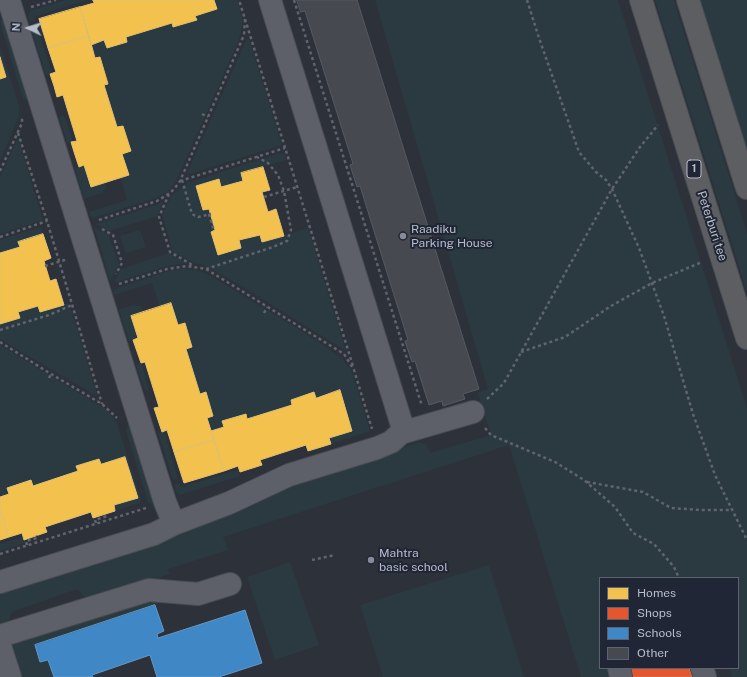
<!DOCTYPE html>
<style>
body{margin:0}
#map{position:relative;width:747px;height:677px;overflow:hidden;background:#2d313a;font-family:"Public Sans",sans-serif}
canvas{display:block}
.legend{position:absolute;left:599px;top:577px;width:140px;height:92px;box-sizing:border-box;background:#202635;border:1px solid #5d6271;margin:0;padding:5px 7px;list-style:none;font-size:12px;color:#b8bcca}
.legend li{display:flex;align-items:center;gap:8px;height:20px}
.legend b{width:20px;border:1px solid #5d6271}
.north{position:absolute;left:8px;top:8px;width:40px;height:40px;-webkit-text-stroke:3px #202635;paint-order:stroke;rotate:274deg;font-size:11px;font-weight:700;line-height:16px;text-align:center;color:#b8bcca}
.north::after{content:'';display:block;margin:auto;width:14px;height:18px;background:#b8bcca;clip-path:polygon(50% 0,100% 100%,50% 72%,0 100%)}
</style>
<div id="map">
<canvas width="747" height="677"></canvas>
<ul class="legend">
<li><b style="height:11px;background:#f2c14e"></b>Homes</li>
<li><b style="height:11px;background:#e4572e"></b>Shops</li>
<li><b style="height:11px;background:#3f88c5"></b>Schools</li>
<li><b style="height:11px;background:#464950"></b>Other</li>
</ul>
<div class="north">N</div>
</div>
<script>
const g = document.querySelector('canvas').getContext('2d');
g.lineJoin = 'round';
function fillPath(path, color) {
  g.fillStyle = color;
  g.fill(path, 'evenodd');
}
function stroke(path, color, width, dash) {
  g.strokeStyle = color;
  g.lineWidth = width;
  g.lineCap = dash ? 'butt' : 'round';
  g.setLineDash(dash || []);
  g.stroke(path);
}
function write(font, color, halo, rows, align = 'center') {
  g.font = font + ' "Public Sans",sans-serif';
  g.lineWidth = 4;
  g.setLineDash([]);
  g.textBaseline = 'middle';
  g.strokeStyle = halo;
  g.fillStyle = color;
  for (const [text, x, y, turn = 0] of rows) {
    g.save();
    g.translate(x, y);
    g.rotate((+turn || 0) * Math.PI / 180);
    g.textAlign = isNaN(turn) ? turn : align;
    if (halo) g.strokeText(text, 0, 0);
    g.fillText(text, 0, 0);
    g.restore();
  }
}
fillPath(new Path2D(`
 M65,0H87L34,17L35,21L30,22L28,16L30,11Z
 M214,0H237L242,16V27L239,40L176,182L168,191L156,198L93,218L90,215L89,212L127,200L120,178L129,175L122,154L130,151L123,126L117,127L104,85L108,84L100,57L95,58L91,45L104,40L107,48L127,42L126,37L172,23L174,27L196,20L195,16L217,9Z
 M375,0H618L747,408V677H732L729,668H738V578H600V668H611L613,677H581L509,445L223,537L228,550L168,569L170,574L91,603L77,589L12,612L8,623L0,626V593L159,543L197,528L251,501L298,481L359,462L418,443C428,443 427,445 430,453L491,435L478,393L488,389Z
 M655,0H674L679,17L747,233V292Z
 M699,0H747V154Z
 M7,17L32,99L27,100L23,99L0,23L2,19Z
 M37,26L52,74L46,75L31,28Z
 M248,36L282,145L186,175Z
 M0,46L19,106V116L0,161V79L6,77L0,57Z
 M64,115L73,142L67,143L59,117Z
 M18,138L43,220L0,234V177Z
 M280,153L285,154L286,160L241,173L243,181L221,187L219,179L196,186L203,210L209,209L215,230L211,232L218,255L241,248L239,240L260,235L262,242L308,228L346,351L238,284L211,269L203,265L194,263L173,252L162,215L171,196L187,183Z
 M84,165L105,182L106,188L102,193L84,199L75,169Z
 M164,201L157,216L155,217L109,231L95,224L153,206Z
 M41,227L43,234L19,242L20,247L0,253V240Z
 M94,227L109,235L119,265L110,281Z
 M140,230L146,247L126,253L120,236Z
 M169,253L185,263L167,266L114,283L121,269Z
 M179,269C188,269 196,269 205,273L279,317L319,342L340,357L351,369L370,431L331,444L329,438L352,431L339,390L316,398L314,392L291,400L292,405L247,419L246,414L222,421L224,427L211,431L207,418L213,416L206,392L200,394L186,349L192,347L185,323L178,325L171,303L160,307L152,283L114,295L113,291L115,289L168,271Z
 M69,303L98,397L0,339V324L19,318L18,312L38,306L41,312Z
 M132,305L140,306L142,308L143,312L131,316L138,338L129,341L119,310Z
 M0,345L105,409L112,416L117,424L142,502L115,511L114,505L138,497L125,457L101,464L99,459L76,466L78,471L0,497Z
 M142,363L149,390L145,391L136,365Z
 M133,424L157,502L151,504L148,502L126,431L128,425Z
 M164,431L178,479L173,480L158,433Z
 M238,470L240,476L180,495L177,493L174,485L179,483L181,487Z
 M23,537L25,543L0,551V544Z
 M290,562L319,645L275,660L247,577Z
 M489,565L524,677H383L360,605Z
 M145,596L155,601V605L35,645L40,662L48,660L54,677H19L7,642Z`), '#2a3a40');
const homes = new Path2D(`
 M93,0H214L217,9L195,16L197,20L173,27L172,23L126,37L127,42L107,48L104,40L91,45L80,7L94,3Z
 M80,7L89,36L48,48L39,19Z
 M89,36L95,58L100,57L108,84L104,85L117,127L123,126L131,151L122,154L129,175L91,187L84,165L79,167L75,155L71,142L77,141L63,95L57,97L54,86L50,74L56,72L48,48Z
 M0,57L6,77L0,79Z
 M263,167L270,190L262,192L268,212L276,209L284,236L262,242L260,235L239,240L241,248L218,255L211,232L215,230L209,209L203,210L196,186L219,179L221,187L243,181L241,173Z
 M43,234L51,258L44,261L50,281L56,279L64,305L40,312L38,306L18,312L20,318L0,324V253L20,247L18,242Z
 M171,303L178,325L185,323L192,347L186,349L200,394L206,392L213,416L207,418L214,440L174,452L167,430L162,432L154,408L159,407L145,362L141,363L133,340L138,338L131,316Z
 M340,390L352,431L329,438L331,444L308,451L306,445L260,460L262,465L240,472L238,466L224,471L211,431L224,427L222,421L246,414L247,419L292,405L291,400L314,392L316,398Z
 M214,440L224,471L184,483L174,452Z
 M125,457L138,498L114,505L115,511L93,518L91,512L45,527L47,532L24,540L22,533L9,537L0,510V497L9,494L7,488L31,480L33,486L78,471L76,466L99,459L101,464Z
 M0,510L9,537L0,540Z`);
fillPath(homes, '#f2c14e');
stroke(homes, '#e1c073', 1);
const shops = new Path2D(`
 M628,668H689L692,677H631Z`);
fillPath(shops, '#e4572e');
stroke(shops, '#d7755d', 1);
const schools = new Path2D(`
 M155,605L164,631L157,634L158,638L245,610L262,663L219,677H157L150,655L92,675L93,677H54L48,660L40,662L35,645Z`);
fillPath(schools, '#3f88c5');
stroke(schools, '#6398c6', 1);
const building = new Path2D(`
 M297,0H357L479,389L463,394L465,399L443,406L442,401L429,405L415,361L412,362L405,341L408,340L360,186L357,187L350,165L353,164L305,11L301,12Z`);
fillPath(building, '#464950');
stroke(building, '#555961', 1);
const minor = new Path2D(`
 M401,433L473,412
 M174,524L229,503L289,475L377,448L391,442L401,433L402,425L401,422L270,0
 M0,582L154,534L174,524L165,502L10,4L4,0
 M0,636L149,590L198,594L230,584
 M0,646L10,677
 M619,668L621,677
 M702,668L705,677`);
const highway = new Path2D(`
 M641,0L747,338
 M688,0L747,188`);
stroke(minor, '#494c53', 24);
stroke(highway, '#4a4d55', 24);
stroke(new Path2D(`
 M294,0L422,406
 M527,0L539,38L579,152L596,172L606,180L612,189L639,248L664,316L693,414L715,475L747,540
 M31,7L56,0
 M245,19L353,366
 M202,114L208,117
 M18,133L47,221L102,404
 M0,171L22,123V116
 M182,180L192,214L198,217L211,214
 M180,181L285,148
 M169,194L159,217L170,252L194,266
 M264,197L297,187
 M209,214L214,231
 M99,220L157,201L170,193L175,188L180,181L244,35L245,19L239,0
 M102,229L113,235L122,263L116,274
 M0,237L47,221
 M45,266L68,259
 M206,269L273,247L287,241L291,230L284,191L278,175L268,163L257,157
 M119,284L167,269L187,266L206,269L344,354L354,370L372,429
 M264,313L267,307
 M0,330L49,315L72,305
 M0,342L51,374L102,404L117,418
 M521,352L565,337L611,306L652,283L702,262
 M49,378L51,374
 M487,399L504,383L612,189L640,147L658,125
 M485,428L491,435L555,462L584,480L615,507L633,533L654,544L674,567L679,578
 M587,482L643,492L671,508L701,510H732
 M96,523L95,520L107,516L106,514
 M27,545L26,541L37,538V535
 M0,554L146,508
 M312,560L335,555`), '#60646c', 2.5, [3, 3]);
stroke(minor, '#5d6068', 22);
stroke(highway, '#5d5e61', 22);
for (const [x, y, r, color] of [
 [403,236,4,"#878b98"],
 [371,560,4,"#878b98"]
]) {
  const dot = new Path2D();
  dot.arc(x, y, r, 0, 2 * Math.PI);
  g.fillStyle = color;
  g.fill(dot);
  stroke(dot, '#202635', 1.5);
}
for (const [x, y, w] of [
 [694,169,14]
]) {
  const box = new Path2D();
  box.roundRect(x - w / 2, y - 9, w, 18, 3);
  g.fillStyle = '#202635';
  g.fill(box);
  stroke(box, '#b8bcca', 1);
}
write('bold 11px', '#b8bcca', null, [
 ["1",694,169]
]);
write('12px', '#b8bcca', '#202635', [
 ["Peterburi tee",712,226,72]
]);
write('12px', '#b8bcca', '#202635', [
 ["Raadiku",411,229],
 ["Parking House",411,243],
 ["Mahtra",379,553],
 ["basic school",379,567]
], 'left');
</script>
